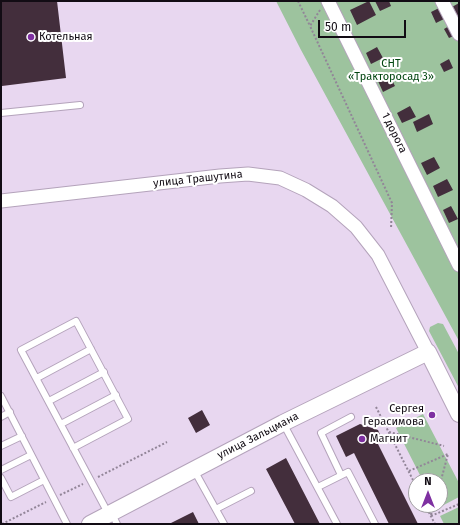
<!DOCTYPE html>
<meta charset="utf-8">
<style>
body{margin:0}
#map{position:relative;width:460px;height:525px;overflow:hidden;background:#e8d7f0;font-family:"Fira Sans",sans-serif}
canvas{display:block}
.frame{position:absolute;inset:0;border:2px solid #120c14;pointer-events:none}
.north{position:absolute;left:408px;top:473px;width:40px;height:40px;box-sizing:border-box;background:#fff;border:1px solid #a09ea1;border-radius:50%;rotate:0deg;font-size:11px;font-weight:700;line-height:16px;text-align:center;color:#120c14}
.north::after{content:'';display:block;margin:auto;width:14px;height:18px;background:#7e30a1;clip-path:polygon(50% 0,100% 100%,50% 72%,0 100%)}
.scale{position:absolute;left:318px;top:20px;width:88px;height:18px;box-sizing:border-box;border:2px solid #120c14;border-top:0;padding-left:5px;font-size:12px;line-height:14px;white-space:nowrap;color:#120c14;-webkit-text-stroke:3px #fff;paint-order:stroke}
</style>
<div id="map">
<canvas width="460" height="525"></canvas>
<div class="frame"></div>
<div class="north">N</div>
<div class="scale">50 m</div>
</div>
<script>
const g = document.querySelector('canvas').getContext('2d');
g.lineJoin = 'round';
function fillPath(path, color) {
  g.fillStyle = color;
  g.fill(path, 'evenodd');
}
function stroke(path, color, width, dash) {
  g.strokeStyle = color;
  g.lineWidth = width;
  g.lineCap = dash ? 'butt' : 'round';
  g.setLineDash(dash || []);
  g.stroke(path);
}
function write(font, color, halo, rows, align = 'center') {
  g.font = font + ' "Fira Sans",sans-serif';
  g.lineWidth = 4;
  g.setLineDash([]);
  g.textBaseline = 'middle';
  g.strokeStyle = halo;
  g.fillStyle = color;
  for (const [text, x, y, turn = 0] of rows) {
    g.save();
    g.translate(x, y);
    g.rotate((+turn || 0) * Math.PI / 180);
    g.textAlign = isNaN(turn) ? turn : align;
    if (halo) g.strokeText(text, 0, 0);
    g.fillText(text, 0, 0);
    g.restore();
  }
}
fillPath(new Path2D(`
 M276,1H459V341L301,50Z
 M438,323L443,324L459,354V388L429,331L430,327Z
 M423,414L459,483V497L438,508L436,505H440V481H423L396,428Z
 M459,507V524H444L440,516Z`), '#9dc39e');
fillPath(new Path2D(`
 M1,1H57L66,78L2,86L1,73Z
 M369,1L376,15L357,25L350,10Z
 M375,1H389L391,6L380,11Z
 M459,3V21L452,7Z
 M441,7L446,18L436,23L431,12Z
 M451,25L456,35L449,38L444,29Z
 M377,47L383,58L371,64L366,53Z
 M449,59L453,68L444,72L440,64Z
 M390,76L395,86L383,92L378,81Z
 M410,106L416,117L402,123L397,113Z
 M429,114L433,124L417,132L413,122Z
 M434,157L440,168L427,175L421,163Z
 M447,179L453,190L438,197L433,186Z
 M451,206L458,219L449,223L443,210Z
 M202,410L210,425L196,433L188,418Z
 M360,424L378,430L382,439L377,442L418,524H389L354,453L346,457L336,436Z
 M286,458L320,524H295L266,469Z
 M193,512L199,524H169Z`), '#432e3c');
const service = new Path2D(`
 M1,113L80,105
 M37,378L91,349
 M1,396L67,524
 M49,401L104,372
 M1,417L10,412
 M283,423L337,524
 M61,424L116,395
 M1,446L22,436
 M73,448L128,419L76,321L21,350L108,513
 M1,470L31,455
 M194,470L224,524
 M341,475L321,433L351,417
 M1,478L11,497L44,480
 M318,487L348,472L375,524
 M216,509L251,491
 M112,514L117,524`);
const minor = new Path2D(`
 M328,1L459,265
 M442,1L459,34
 M1,201L220,176L248,174L280,178L306,190L332,206L356,227L378,255L428,352`);
const tertiary = new Path2D(`
 M90,524L283,423L428,352L459,414`);
stroke(service, '#b4a3bb', 8);
stroke(minor, '#b4a3bb', 15);
stroke(tertiary, '#b4a3bb', 18);
stroke(new Path2D(`
 M298,1L310,26
 M320,10L310,26L392,203L391,229
 M376,407L416,486
 M389,432L444,446
 M409,471L448,454
 M98,477L167,442
 M440,484L448,454
 M60,495L83,484
 M425,505L435,524
 M431,515L434,505
 M431,516L459,504
 M2,524L46,502`), '#928598', 2, [2, 2]);
stroke(service, '#fff', 6);
stroke(minor, '#fff', 13);
stroke(tertiary, '#fff', 16);
for (const [x, y, r, color] of [
 [31,37,4,"#7e30a1"],
 [432,415,4,"#7e30a1"],
 [362,439,4,"#7e30a1"]
]) {
  const dot = new Path2D();
  dot.arc(x, y, r, 0, 2 * Math.PI);
  g.fillStyle = color;
  g.fill(dot);
  stroke(dot, '#fff', 1.5);
}
write('11px', '#120c14', '#fff', [
 ["Котельная",39,37],
 ["Сергея",424,409,"right"],
 ["Герасимова",424,422,"right"],
 ["Магнит",370,439]
], 'left');
write('11px', '#01450f', '#fff', [
 ["СНТ",391,64],
 ["«Тракторосад 3»",391,77]
]);
write('11px', '#120c14', '#fff', [
 ["1 дорога",394,133,64],
 ["улица Трашутина",198,179,-6],
 ["улица Зальцмана",258,436,-27]
]);
</script>
